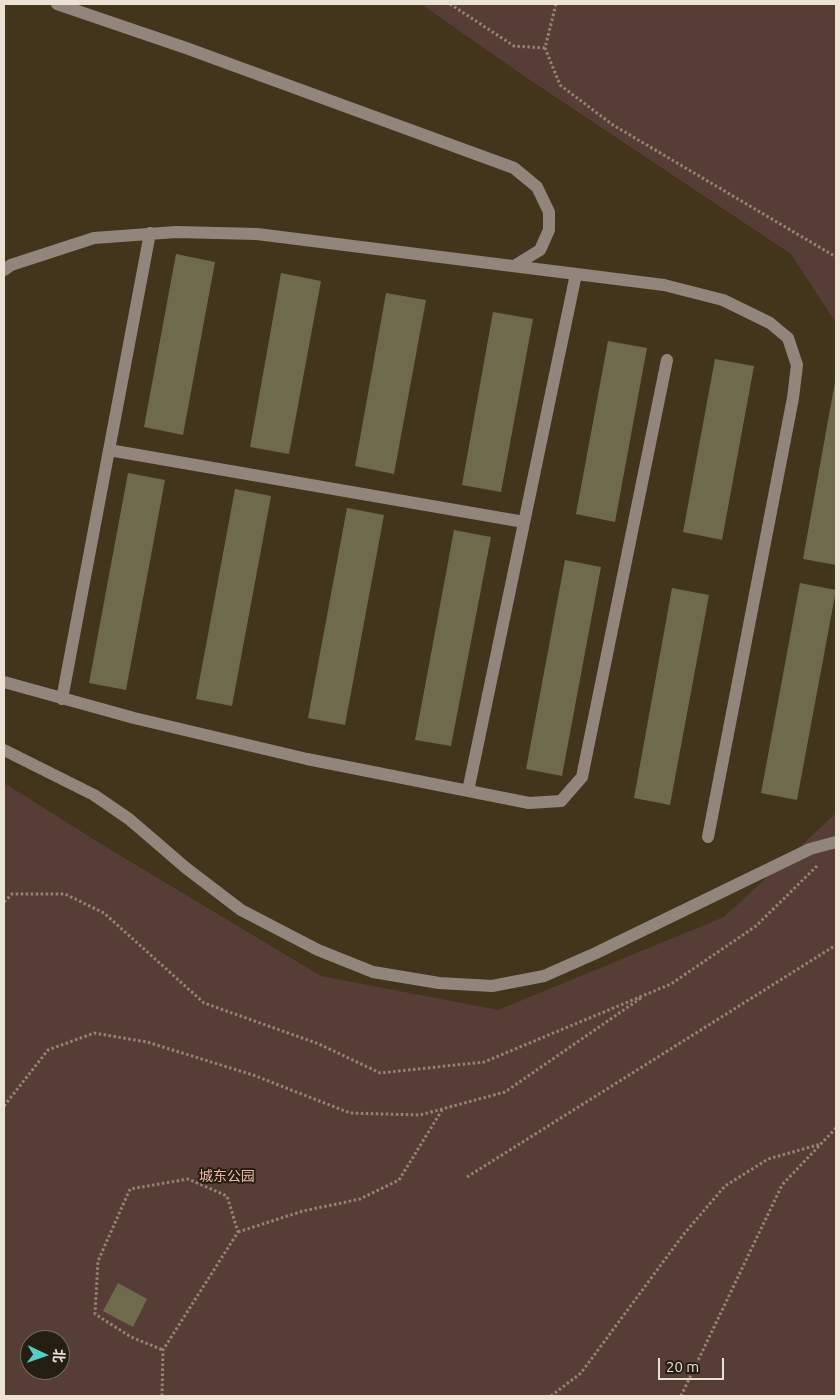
<!DOCTYPE html>
<meta charset="utf-8">
<style>
body{margin:0}
#map{position:relative;width:840px;height:1400px;overflow:hidden;background:#43351b;font-family:Ubuntu,"Noto Sans SC",sans-serif}
canvas{display:block}
.frame{position:absolute;inset:0;border:5px solid #ebe2d3;pointer-events:none}
.north{position:absolute;left:20px;top:1330px;width:50px;height:50px;box-sizing:border-box;background:#241e13;border:1px solid #746c60;border-radius:50%;rotate:93deg;font-size:14px;font-weight:700;line-height:20px;text-align:center;color:#ebe2d3}
.north::after{content:'';display:block;margin:auto;width:18px;height:22px;background:#55cec6;clip-path:polygon(50% 0,100% 100%,50% 72%,0 100%)}
.scale{position:absolute;left:658px;top:1358px;width:66px;height:22px;box-sizing:border-box;border:2px solid #ebe2d3;border-top:0;padding-left:6px;font-size:15px;line-height:18px;white-space:nowrap;color:#ebe2d3;-webkit-text-stroke:4px #241e13;paint-order:stroke}
</style>
<div id="map">
<canvas width="840" height="1400"></canvas>
<div class="frame"></div>
<div class="north">北</div>
<div class="scale">20 m</div>
</div>
<script>
const g = document.querySelector('canvas').getContext('2d');
g.lineJoin = 'round';
function fillPath(path, color) {
  g.fillStyle = color;
  g.fill(path, 'evenodd');
}
function stroke(path, color, width, dash) {
  g.strokeStyle = color;
  g.lineWidth = width;
  g.lineCap = dash ? 'butt' : 'round';
  g.setLineDash(dash || []);
  g.stroke(path);
}
function write(font, color, halo, rows, align = 'center') {
  g.font = font + ' Ubuntu,"Noto Sans SC",sans-serif';
  g.lineWidth = 4;
  g.setLineDash([]);
  g.textBaseline = 'middle';
  g.strokeStyle = halo;
  g.fillStyle = color;
  for (const [text, x, y, turn = 0] of rows) {
    g.save();
    g.translate(x, y);
    g.rotate((+turn || 0) * Math.PI / 180);
    g.textAlign = isNaN(turn) ? turn : align;
    if (halo) g.strokeText(text, 0, 0);
    g.fillText(text, 0, 0);
    g.restore();
  }
}
fillPath(new Path2D(`
 M421,4H836V323L791,254L521,74Z
 M4,783L106,847L321,976L498,1010L724,917L836,813V1396H4ZM30,1340H60V1370H30Z`), '#563d36');
fillPath(new Path2D(`
 M176,254L215,262L183,435L144,427Z
 M281,273L321,281L289,454L250,447Z
 M386,293L426,300L394,474L355,466Z
 M493,312L533,319L501,492L462,485Z
 M608,341L647,348L615,522L576,514Z
 M715,359L754,366L722,540L683,532Z
 M835,382H836V565L803,559Z
 M128,473L165,480L126,690L89,683Z
 M235,489L271,496L232,706L196,699Z
 M347,508L384,515L345,725L308,718Z
 M454,530L491,537L451,746L415,740Z
 M565,560L601,567L562,776L526,769Z
 M800,583L836,590L797,800L761,793Z
 M672,588L709,595L670,805L634,798Z
 M118,1283L147,1299L133,1327L103,1311Z`), '#6e6b4d');
stroke(new Path2D(`
 M450,4L514,46L545,48
 M556,4L545,48L560,85L613,125L836,257
 M4,902L12,894H65L104,913L204,1003L319,1044L380,1073L484,1062L671,984L756,926L818,865
 M4,1106L48,1050L94,1033L147,1042L253,1075L350,1113L420,1115L505,1092L641,998
 M467,1177L836,945
 M238,1232L303,1211L360,1199L399,1180L442,1110
 M162,1396L163,1350L238,1232L227,1196L188,1179L130,1189L98,1261L95,1314L131,1337L163,1350
 M551,1396L581,1373L683,1235L725,1186L768,1159L821,1144
 M681,1396L782,1185L836,1128`), '#928671', 3, [2.5, 2.5]);
stroke(new Path2D(`
 M57,4L186,48L514,168L537,187L549,212V230L540,250L514,266
 M4,270L11,265L94,238L176,232L257,234L664,285L723,300L770,323L788,338L797,365L793,398L708,837
 M109,450L524,522
 M4,682L134,718L307,759L529,803L561,801L582,777L667,360
 M62,699L150,233
 M4,750L94,795L129,819L186,868L241,910L318,950L373,972L439,983L492,986L544,976L596,953L810,849L836,842
 M468,791L576,274`), '#92867c', 12);
write('14px', '#f1b6a3', '#241e13', [
 ["城东公园",227,1176]
]);
</script>
